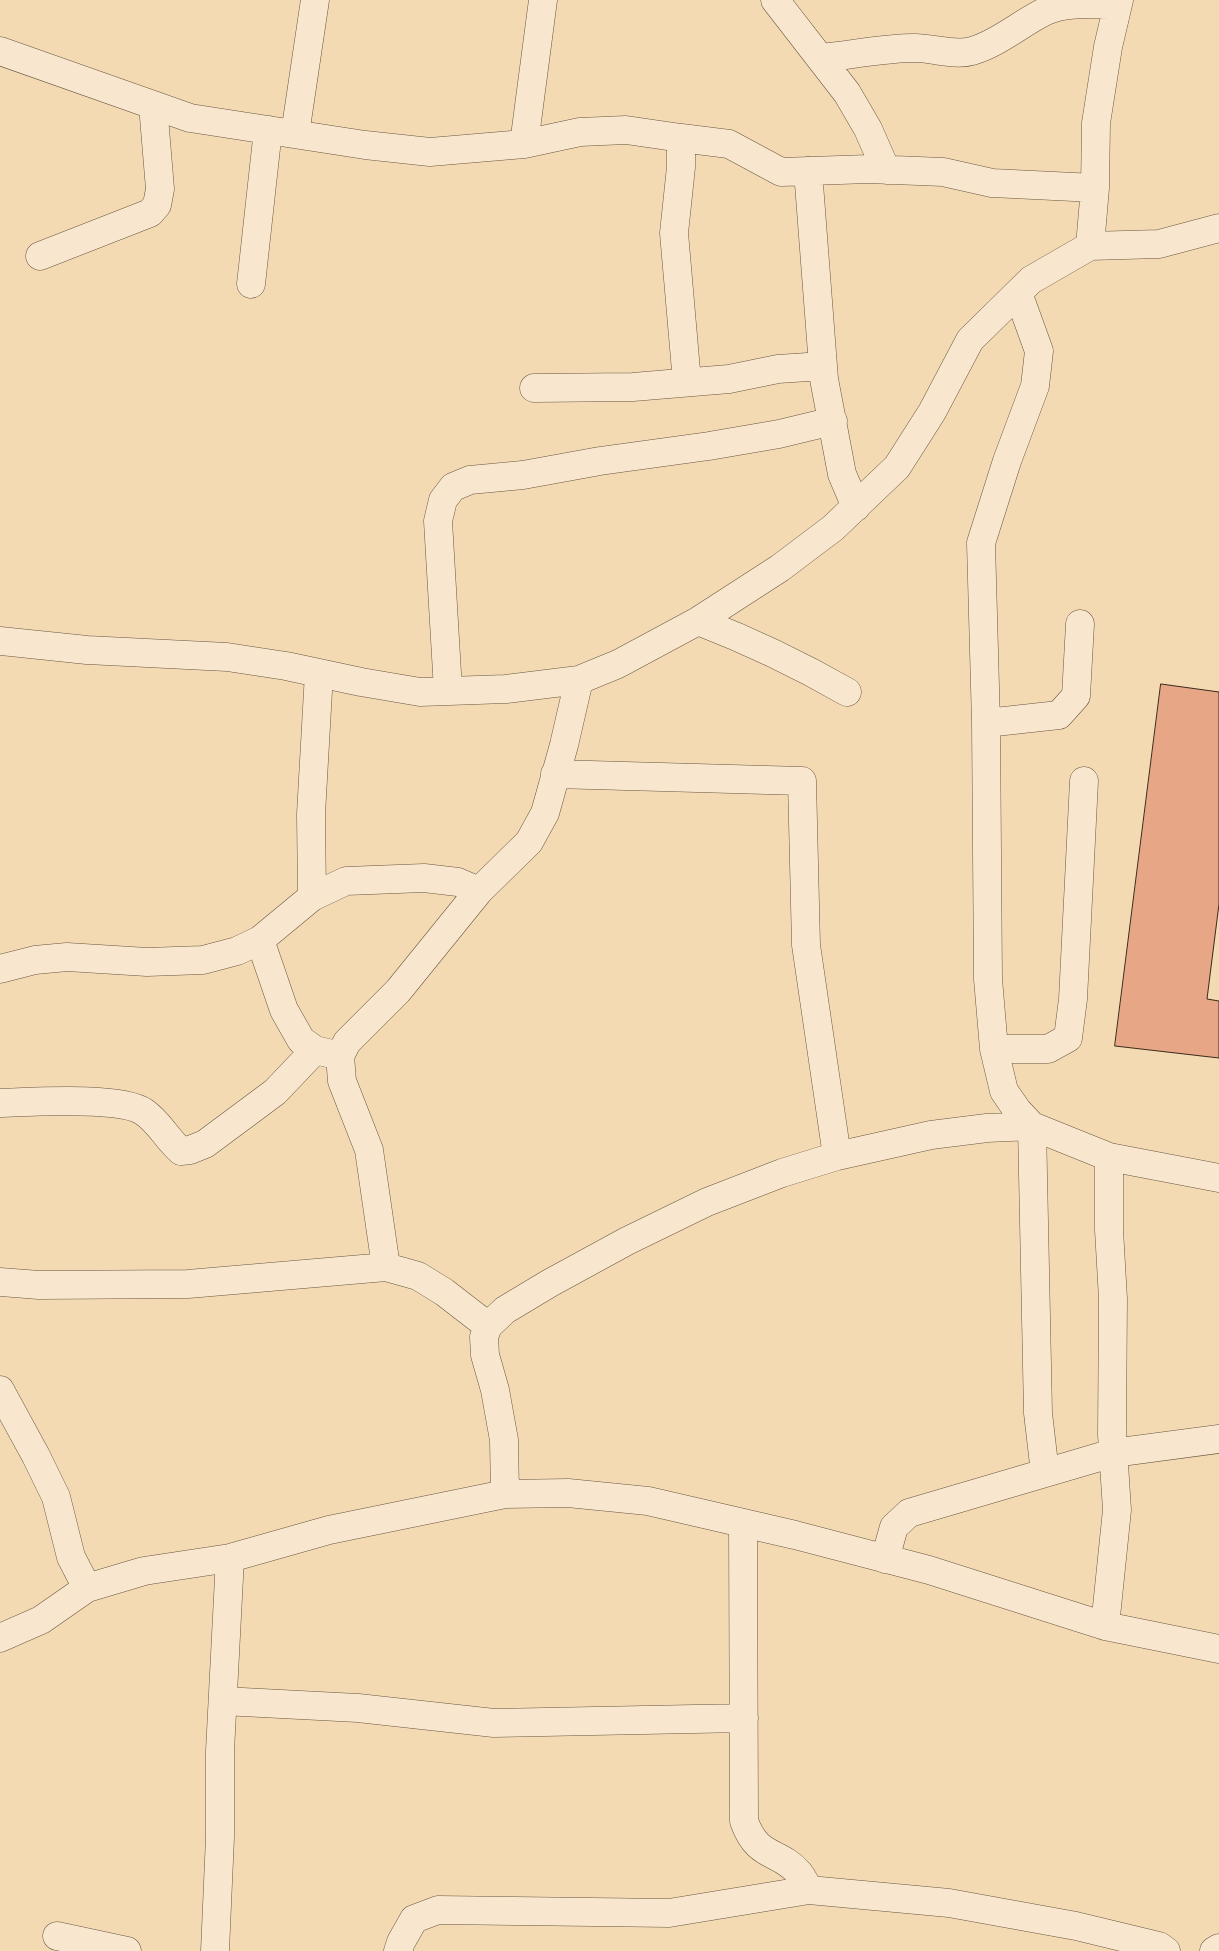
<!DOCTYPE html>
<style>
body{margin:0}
canvas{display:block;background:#f4dab3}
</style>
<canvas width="1219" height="1951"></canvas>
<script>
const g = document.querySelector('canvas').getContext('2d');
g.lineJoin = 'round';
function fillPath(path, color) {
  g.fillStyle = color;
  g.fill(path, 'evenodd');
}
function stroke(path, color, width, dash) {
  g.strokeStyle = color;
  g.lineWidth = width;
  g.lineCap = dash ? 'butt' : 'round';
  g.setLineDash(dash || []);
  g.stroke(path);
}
const building = new Path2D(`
 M1161,684L1219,692V904L1207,999L1219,1001V1058L1115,1046Z`);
fillPath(building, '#e7a786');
stroke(building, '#3b2a1b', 1);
const minor = new Path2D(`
 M775,0L847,93L868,129L886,170
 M0,51L190,118L365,145L430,152L524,144L580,132L626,130L681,138V167L674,233L687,382
 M820,58C851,55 884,48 915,48C934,48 954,56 972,51C999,43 1021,23 1046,11C1067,1 1095,5 1118,4
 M295,134L315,0
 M681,138L729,144L781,172L869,169L943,172L992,183L1095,188L1090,246
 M524,144L543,0
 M808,171L824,379L842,474L856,507
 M1095,188L1096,123L1108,47L1119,0
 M40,256L150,213L157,205L160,189L153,105
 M251,284L268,130
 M1018,293L1039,351L1035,386L1007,461L981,543L986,723L988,979L994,1049L1004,1091L1017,1110L1032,1126L1038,1413L1045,1473
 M534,388L633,387L729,379L778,369L823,366
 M698,621C750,641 800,665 847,692
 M0,641L87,650L227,657L286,666L361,682L420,692L506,689L579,680L618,664L698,621L780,568L833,528L897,467L932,412L970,340L1031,280L1090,246L1159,244L1219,228
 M448,690L438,521L443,500L453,487L470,480L523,475L600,461L709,446L779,434L833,421
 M986,723L1059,715L1076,696L1080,624
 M555,774L802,781L806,945L837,1156
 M312,897L311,814L319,673
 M260,940L284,1010L301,1040L315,1050L332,1054
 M0,969L35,960L67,957L147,962L203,960L237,951L260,940L312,897L346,881L424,878L458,882L479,891
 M994,1049H1048L1068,1038L1073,999L1084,781
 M0,1103C30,1102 121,1096 144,1112C159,1122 167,1139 181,1151L190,1150L205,1144L275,1092L315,1050
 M386,1267L369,1150L342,1081L340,1056L347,1042L398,991L479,891L529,842L545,813L564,745L579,680
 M0,1282L39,1285L188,1284L386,1267L418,1276L444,1292L488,1326
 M0,1390L36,1456L56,1497L71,1557L87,1588
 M505,1494L504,1440L495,1390L485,1355L484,1337L488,1326L505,1310L550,1283L627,1241L707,1202L782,1173L837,1156L931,1135L987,1128L1032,1126L1109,1157L1219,1178
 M743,1523L744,1821C758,1860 778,1849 799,1873C803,1878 806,1885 809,1890
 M885,1559L894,1527L909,1513L1113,1453L1219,1439
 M1105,1626L1117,1510L1112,1434L1113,1299L1109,1230V1157
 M0,1638L41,1620L87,1588L144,1571L230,1558L329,1530L505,1494L568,1493L648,1501L795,1535L929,1570L1105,1626L1219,1649
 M223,1701L358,1708L494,1723L744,1718
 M57,1936L127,1951
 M215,1951L220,1837V1751L230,1558
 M398,1951L401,1942L414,1919L438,1910L669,1913L809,1890L949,1903L1076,1926L1159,1946L1166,1951
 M1214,1951L1219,1948`);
stroke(minor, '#695641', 29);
stroke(minor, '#f8e7ce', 28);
</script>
